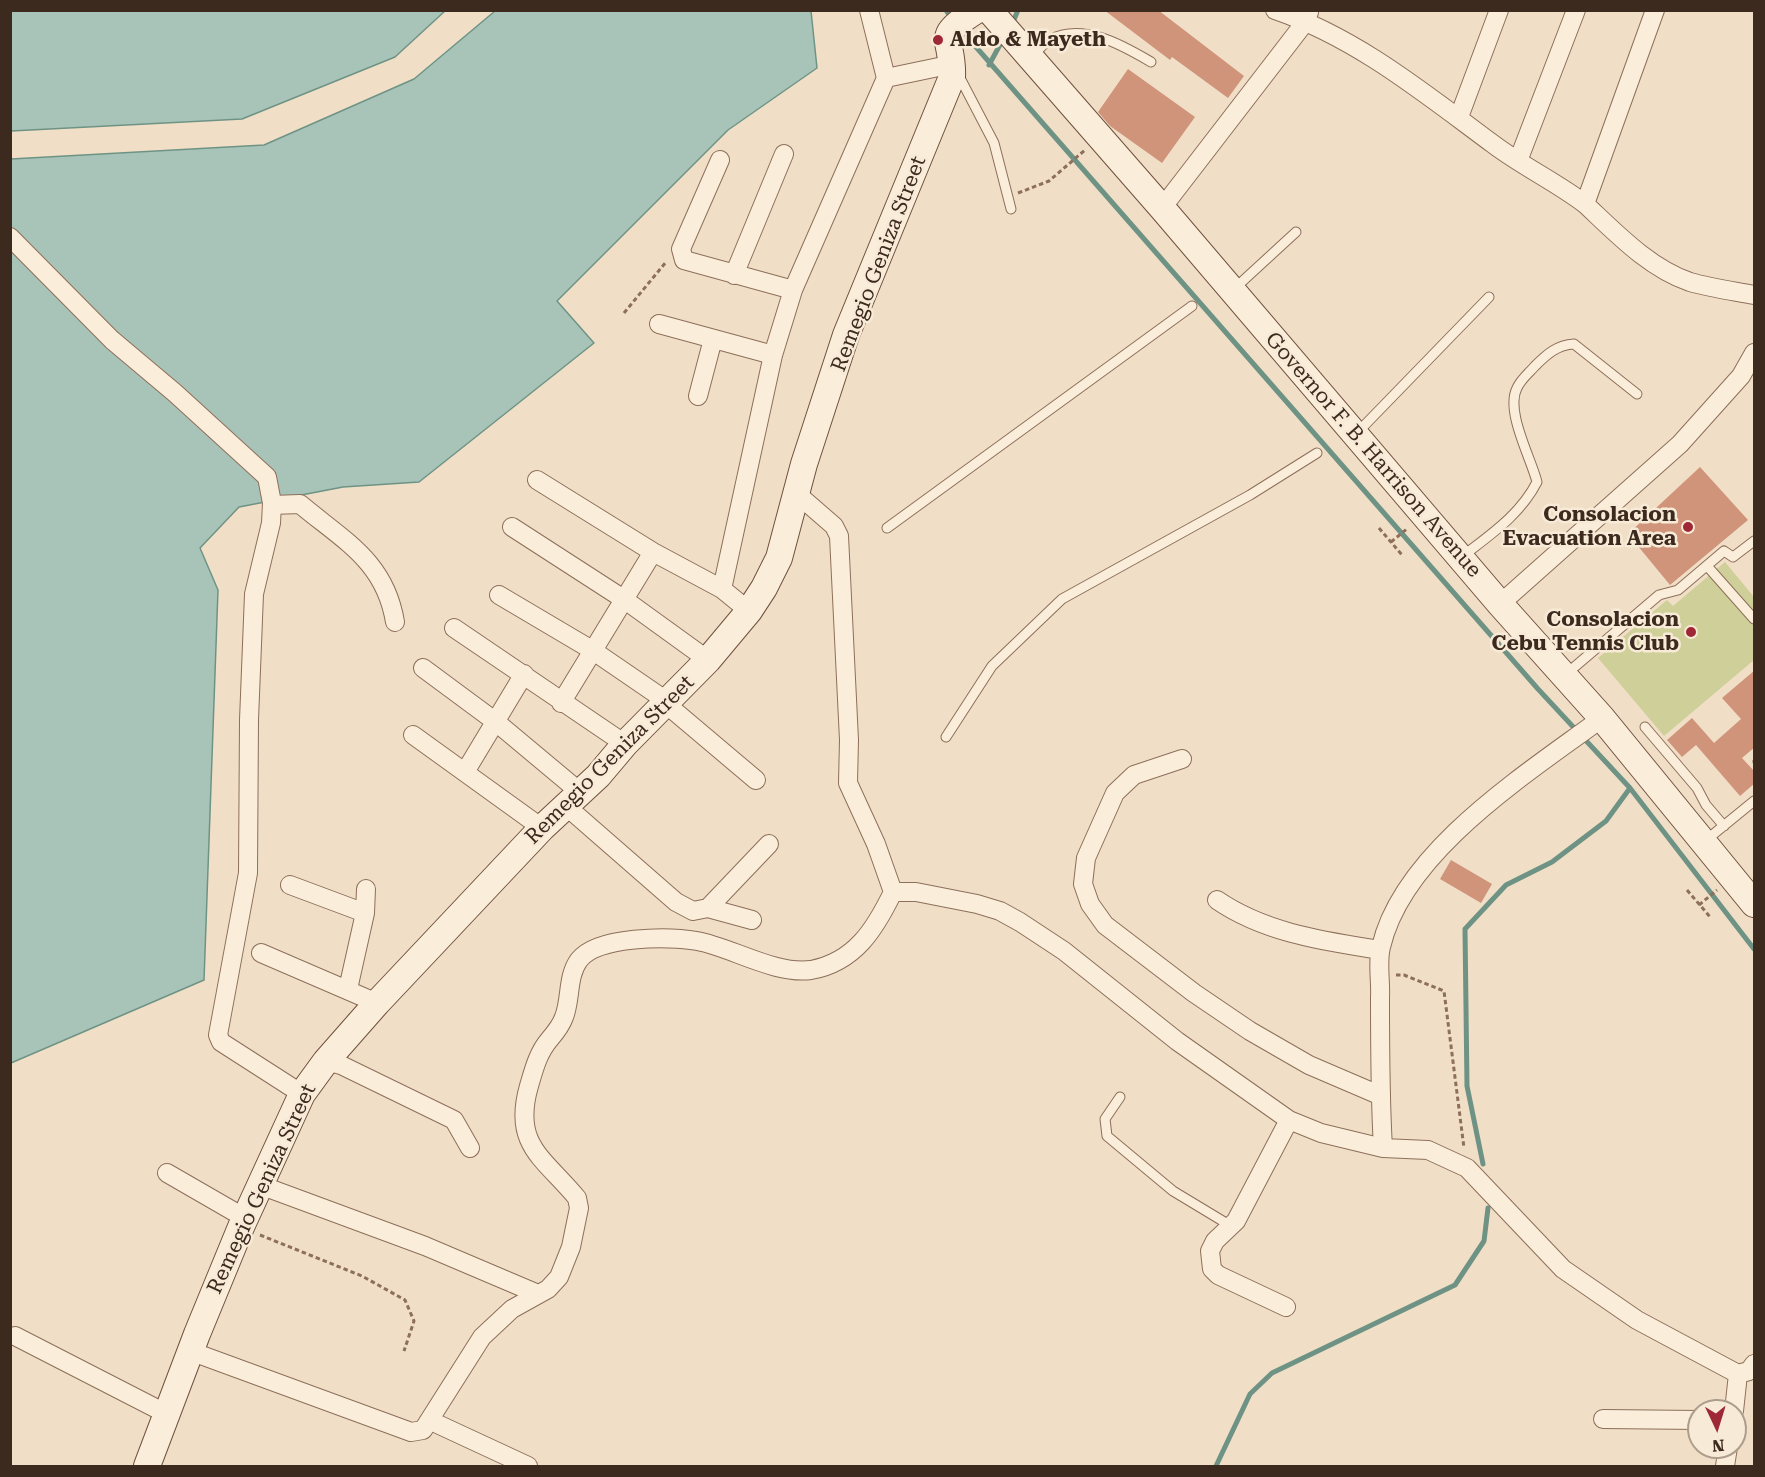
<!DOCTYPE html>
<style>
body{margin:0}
#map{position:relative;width:1765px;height:1477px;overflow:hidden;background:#f0dfc6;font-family:"Roboto Serif",serif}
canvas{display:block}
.frame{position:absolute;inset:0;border:12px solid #3d2a1f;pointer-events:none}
.north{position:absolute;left:1687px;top:1399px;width:60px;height:60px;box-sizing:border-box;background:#f7ead6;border:2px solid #ad9d8d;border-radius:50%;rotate:176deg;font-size:16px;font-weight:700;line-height:24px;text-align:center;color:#3d2a1f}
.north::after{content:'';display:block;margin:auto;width:21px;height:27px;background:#9f2837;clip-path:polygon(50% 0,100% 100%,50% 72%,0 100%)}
</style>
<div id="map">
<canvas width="1765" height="1477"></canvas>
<div class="frame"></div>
<div class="north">N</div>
</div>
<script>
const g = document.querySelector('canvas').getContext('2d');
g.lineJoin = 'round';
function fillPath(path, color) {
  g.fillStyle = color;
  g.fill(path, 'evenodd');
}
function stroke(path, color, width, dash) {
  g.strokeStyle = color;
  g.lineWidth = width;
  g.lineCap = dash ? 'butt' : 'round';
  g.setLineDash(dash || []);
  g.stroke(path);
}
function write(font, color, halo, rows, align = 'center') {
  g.font = font + ' "Roboto Serif",serif';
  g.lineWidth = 5;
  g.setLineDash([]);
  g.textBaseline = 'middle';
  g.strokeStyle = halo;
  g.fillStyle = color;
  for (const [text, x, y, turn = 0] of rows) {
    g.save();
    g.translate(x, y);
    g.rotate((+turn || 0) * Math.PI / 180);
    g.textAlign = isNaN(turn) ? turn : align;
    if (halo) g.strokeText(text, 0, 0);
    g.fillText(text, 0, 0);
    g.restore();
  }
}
fillPath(new Path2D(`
 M1725,562L1754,597V660L1664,736L1598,658L1667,600L1673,606Z`), '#cfcf99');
const water = new Path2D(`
 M11,10H445V11L395,57L242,119L11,131Z
 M495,11H811L817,68L728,130L557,301L594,343L419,482L343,487L239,507L200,548L218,590L204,980L11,1063V159L264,145L414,79Z`);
fillPath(water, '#a8c4b8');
stroke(water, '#6e9385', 1.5);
stroke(new Path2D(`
 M946,10L952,19
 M1013,22L1018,10
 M962,31L1538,689L1630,788L1754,949
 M989,65L1002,41
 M1483,1164L1467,1086L1465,929L1506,885L1552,862L1606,821L1630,788
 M1216,1466L1250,1394L1272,1373L1455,1285L1484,1241L1488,1208`), '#6e9385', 5);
fillPath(new Path2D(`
 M1104,10H1158L1244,76L1228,98L1172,57L1170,60Z
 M1128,69L1195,117L1162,163L1110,126L1098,112Z
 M1700,467L1748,520L1670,585L1628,534Z
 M1755,670V747L1742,758L1755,772V783L1740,796L1696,745L1682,757L1667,740L1692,718L1714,743L1741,719L1722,698Z
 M1451,860L1492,884L1481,903L1440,879Z`), '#d0947b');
const lane = new Path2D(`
 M1032,57C1037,52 1043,44 1049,40C1083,22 1122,45 1151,62
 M958,74L994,143L1011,209
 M1234,289L1296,232
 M1357,433L1489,297
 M887,528L1192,306
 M1463,556C1491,534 1520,515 1537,482C1531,458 1505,411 1517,388C1521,379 1529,373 1535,366C1547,354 1557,345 1574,344L1637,394
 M1708,567L1754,619
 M1565,675L1659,595L1678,590L1724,551L1733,557L1754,541
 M1645,727L1697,788L1706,805L1724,826
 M946,737L992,666L1062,599L1250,495L1317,453
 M1705,841L1754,801
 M1120,1097L1105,1119L1107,1136L1173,1191L1231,1226`);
const street = new Path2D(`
 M1275,10C1357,38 1424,93 1493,144C1522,166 1556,182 1585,204L1655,10
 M886,78L953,64
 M1459,117L1499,10
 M720,160L681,249L684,260L793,290
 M1518,161L1576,10
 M1585,204C1616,233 1649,268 1690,282C1711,288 1733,291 1754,295
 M1162,208L1306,21L1309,12
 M10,237L112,340L175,393L267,477L272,503L271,523L254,594L249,720L248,873L218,1035L221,1042L302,1094
 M734,275L784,154
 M659,324L773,355
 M698,396L713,339
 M537,480L653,552L722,589L749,611
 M272,505L300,504C344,541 385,561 395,622
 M512,527L625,600L708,660
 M722,589L773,355L793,290L886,78L869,10
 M499,595L592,650L668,702
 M1500,604L1680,444L1741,376L1754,353
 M454,628L625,744
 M423,668L496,722L581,793
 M561,703L653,552
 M666,704L756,780
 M413,735L542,828
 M1182,759L1134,775L1115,793L1086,858L1083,884L1090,904L1105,925L1194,993L1250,1031L1309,1065L1379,1095
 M465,772L524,674
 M566,806L676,902L693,911L708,908L752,920
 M290,885L365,913
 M893,892H916L977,904L1000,911L1020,922L1064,951L1177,1041L1289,1120L1321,1133L1383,1148L1428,1150L1467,1168L1563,1269L1637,1320L1738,1374
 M1217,900C1265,933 1324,941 1380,950
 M708,908L769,844
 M261,953L377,1003
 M348,989L365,913L366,889
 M326,1061L341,1065L454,1120L470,1148
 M1383,1148C1380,1098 1380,1048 1380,997C1381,982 1377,962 1381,947C1403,851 1528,773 1602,718
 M167,1173L245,1218
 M260,1185L425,1246L538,1294
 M1286,1307L1218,1275L1212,1269L1210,1251L1215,1241L1236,1221L1289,1120
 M15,1336L167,1414
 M190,1351L411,1432L423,1430L482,1337L512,1309L548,1289L559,1277L571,1247L579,1208L577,1198C544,1158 512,1145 529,1086C534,1069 538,1053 549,1040C555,1033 561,1026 564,1017C571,1000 567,976 579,960C597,936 669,936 697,941C731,947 775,975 811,970C855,962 875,929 893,892L876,844L848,783L849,740L839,536L834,526L796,493
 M1738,1374L1749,1371L1754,1364
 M1734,1411L1738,1374
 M1603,1419L1699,1420
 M431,1421L528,1466
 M1725,1466L1728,1447`);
const secondary = new Path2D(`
 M989,10L1162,208L1500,604L1602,718L1754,904
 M147,1466L197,1334L241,1227L302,1094L326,1061L377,1003L542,828L598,776L625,744L708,660L749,611L764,588L779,558L804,464L846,335L952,77C954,37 931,39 977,10`);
stroke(lane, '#8d6f5b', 11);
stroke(street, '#8d6f5b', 20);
stroke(secondary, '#6f503e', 28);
stroke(new Path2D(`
 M1018,193L1049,181L1085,150
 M624,313L666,262
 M1379,528L1402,555
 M1391,542L1408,528
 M1754,760V763
 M1687,890L1711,918
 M1699,905L1717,890
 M1396,975H1404L1444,991L1464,1148
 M260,1235L362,1276L405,1300L414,1321L404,1351`), '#8d6f5b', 3, [4.5, 3]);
stroke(lane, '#faedda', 9);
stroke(street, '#faedda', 18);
stroke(secondary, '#faedda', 26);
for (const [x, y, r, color] of [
 [938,40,6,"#9f2837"],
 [1688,527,6,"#9f2837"],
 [1691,632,6,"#9f2837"]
]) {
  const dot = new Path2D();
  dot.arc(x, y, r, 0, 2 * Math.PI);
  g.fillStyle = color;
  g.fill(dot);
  stroke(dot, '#f7ead6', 2);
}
write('bold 21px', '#3d2a1f', '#f7ead6', [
 ["Aldo & Mayeth",950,40,"left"],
 ["Consolacion",1676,515],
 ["Evacuation Area",1676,539],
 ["Consolacion",1679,620],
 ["Cebu Tennis Club",1679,644]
], 'right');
write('21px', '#3d2a1f', '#f7ead6', [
 ["Remegio Geniza Street",879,264,-69],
 ["Governor F. B. Harrison Avenue",1373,455,49],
 ["Remegio Geniza Street",610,760,-45],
 ["Remegio Geniza Street",262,1189,-65]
]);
</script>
